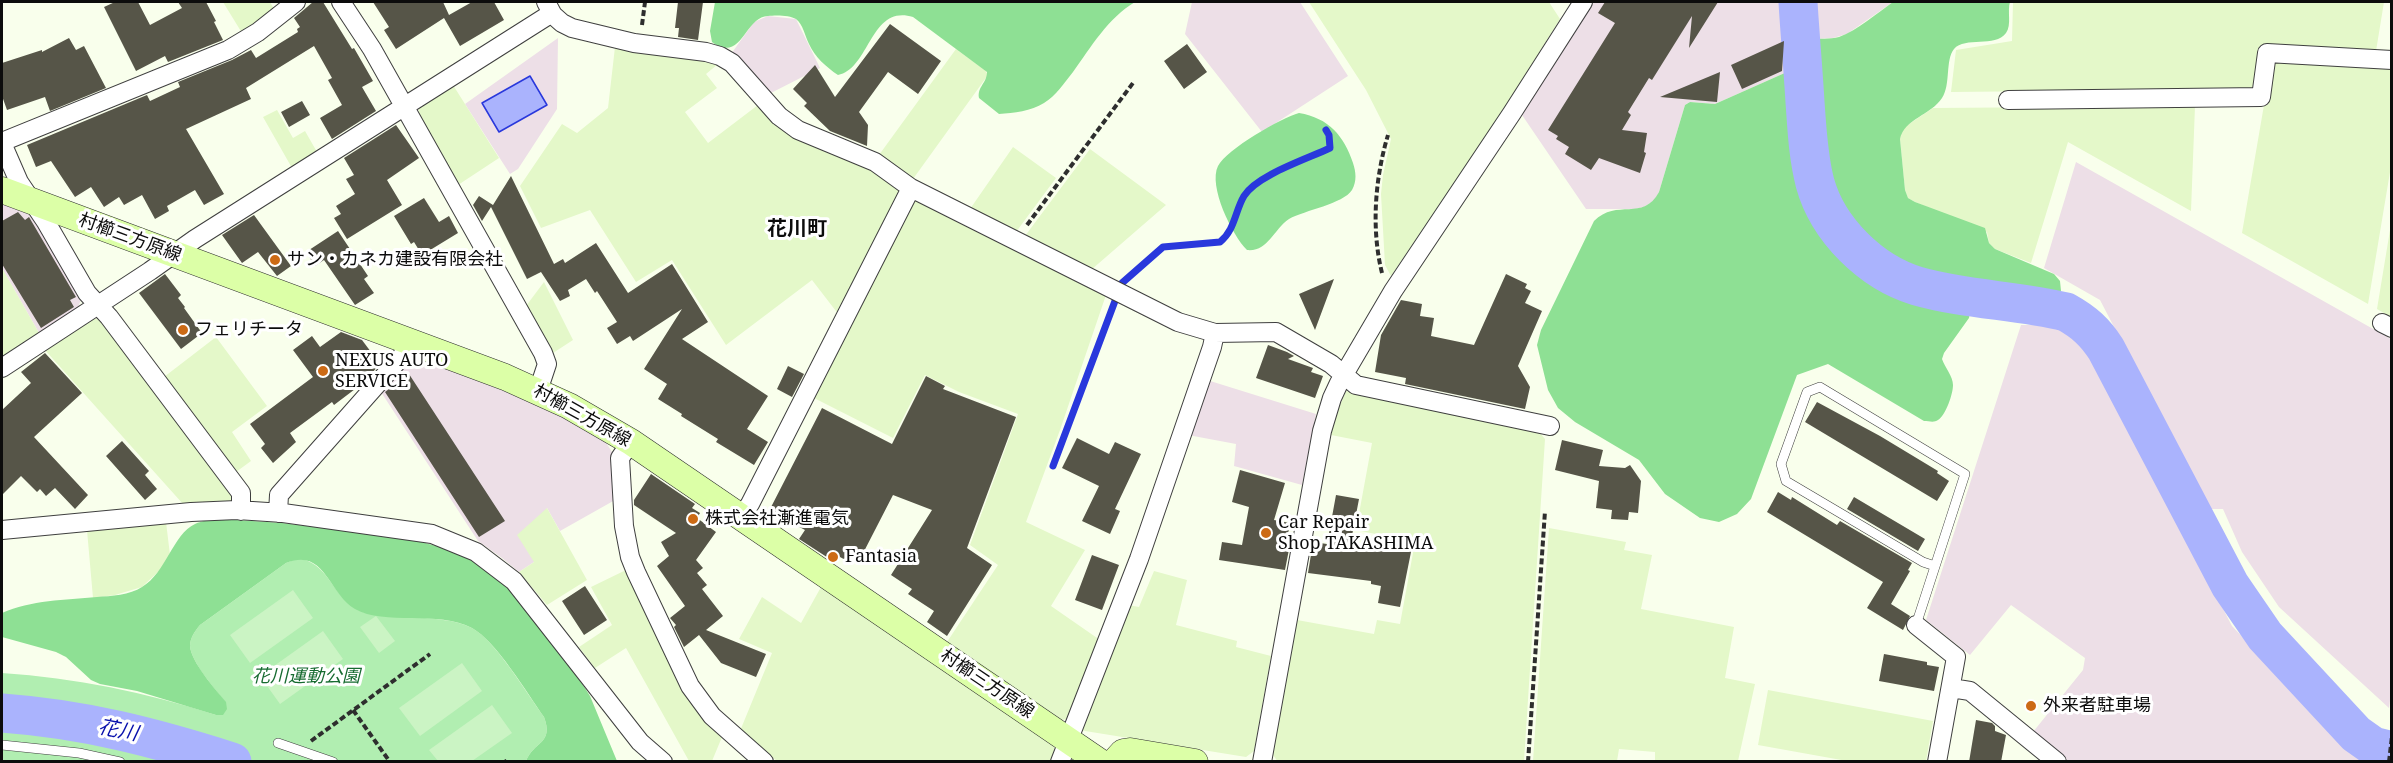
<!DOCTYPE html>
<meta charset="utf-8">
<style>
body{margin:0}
#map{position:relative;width:2393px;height:763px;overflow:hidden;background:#f9ffec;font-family:"Noto Serif",serif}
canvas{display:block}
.frame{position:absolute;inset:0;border:3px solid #0c0c0c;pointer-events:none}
</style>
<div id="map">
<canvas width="2393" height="763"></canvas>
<div class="frame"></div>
</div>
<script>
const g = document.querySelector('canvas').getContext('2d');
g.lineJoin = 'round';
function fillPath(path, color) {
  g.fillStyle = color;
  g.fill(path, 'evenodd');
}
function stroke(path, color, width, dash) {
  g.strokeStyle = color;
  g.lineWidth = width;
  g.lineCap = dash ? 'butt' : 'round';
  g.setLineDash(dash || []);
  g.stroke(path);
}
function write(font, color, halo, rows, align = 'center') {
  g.font = font + ' "Noto Serif","Noto Sans JP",serif';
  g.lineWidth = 6;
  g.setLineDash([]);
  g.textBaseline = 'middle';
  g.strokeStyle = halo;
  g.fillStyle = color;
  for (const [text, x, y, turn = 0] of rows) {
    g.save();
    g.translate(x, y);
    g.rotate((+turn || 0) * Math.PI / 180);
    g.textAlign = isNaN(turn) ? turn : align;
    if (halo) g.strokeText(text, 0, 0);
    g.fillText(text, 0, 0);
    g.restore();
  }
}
fillPath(new Path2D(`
 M1192,2H1300L1348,76L1262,132L1185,34Z
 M1594,2H1782L1787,72L1715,104L1690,102L1685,105L1659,192L1654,201L1644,207L1635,209H1586L1522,115Z
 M1812,2H1893L1847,34L1833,38L1815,39Z
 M768,16L796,19L820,68L769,94L731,54L754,22Z
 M558,38L557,109L518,169L510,174L465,104Z
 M2076,162L2391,339L2392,685L2389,708L2279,607L2242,552L2223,509H2209L2100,300L2044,268Z
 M2,204L33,216L81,299L78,308L39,333L2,268Z
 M2021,325H2050L2077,339L2091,356L2232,626L2268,664L2301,693L2348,744L2368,758L2381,761H2067L2033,732L2083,670L2085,658L2011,605L1970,655L1926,620Z
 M419,358L522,398L564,417L605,441L612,452L615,500L560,531L547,508L534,562L519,572L502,558L478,541L381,392L408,361Z
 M1207,380L1316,414L1302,485L1234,466L1236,444L1188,435Z`), '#eddfe7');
fillPath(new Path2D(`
 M223,2H270L274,9L242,33Z
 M1309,2H1549L1560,19L1505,108L1391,276L1385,265L1381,194L1383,175L1391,139L1366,90Z
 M2013,2H2384L2376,51L2260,45L2255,84L2250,89L1951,92L1956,50L2012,41Z
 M615,47L718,64L706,74L717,88L685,112L708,143L758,105L794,136L871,169L898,188L900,195L839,315L812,280L726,345L672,260L636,282L590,210L541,228L520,186L562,124L577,133L608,108Z
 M956,49L985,70L988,75L913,179L879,155Z
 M2274,61L2391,67V166L2368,304L2242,233L2264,105H2268Z
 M453,85L499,158L458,185L418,114L420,105Z
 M2195,106L2191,211L2068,142L2031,263L1995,249L1989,243L1987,232L1915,202L1908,198L1905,190L1900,139L1901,132L1906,126L1933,108Z
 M277,110L293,138L305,131L317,152L292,168L263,117Z
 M1013,147L1056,178L1016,232L970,209Z
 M1090,149L1166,205L1091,270L1025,236Z
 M917,200L1106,295L1060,430L1026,522L1085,550L1051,606L1100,640L1070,718L1062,720L947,642L998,565L970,545L1018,414L959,392L925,375L893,438L812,397L911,202Z
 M2391,224V317L2377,309Z
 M2,268L39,333L2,358Z
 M544,282L573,340L553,353L526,306Z
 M91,318L101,320L235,498L232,503L183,504L44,349Z
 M216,337L267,406L232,432L251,461L236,472L164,377Z
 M1346,391L1539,432L1545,439L1524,761L1278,762L1273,755L1297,620L1374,634L1377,620L1400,624L1415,542L1356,530L1372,443L1331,435L1335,417Z
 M547,508L587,580L547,605L519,572L534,562L517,535Z
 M166,522L170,555L160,570L142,587L115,595L93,598L87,530Z
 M1549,528L1626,542L1624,550L1652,555L1641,609L1734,627L1725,678L1755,684L1738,761H1655V752L1619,749L1617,761H1533Z
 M626,570L683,690L722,737L712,761H689L626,648L595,668L579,647L612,625L591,587Z
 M1154,571L1187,580L1176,625L1237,641L1236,647L1271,656L1254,751L1246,757L1079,730L1128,605L1139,607Z
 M821,587L1053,745L1056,754L1053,761H777L740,731L772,653L739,639L762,597L801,623Z
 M1768,690L1933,721L1926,761H1847L1758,745Z`), '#e4f8c9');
fillPath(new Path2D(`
 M298,558C328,563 331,593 355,608C370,618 395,616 413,617C433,619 454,619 472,628C496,641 527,694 544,717C554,744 534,741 526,761H2V673C76,678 145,692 216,715L226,703C216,690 191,662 190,646C190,638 195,631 200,625L286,563Z`), '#b1eeb1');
fillPath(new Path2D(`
 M715,2H1135C1108,18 1091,47 1073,72C1064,83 1056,96 1044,103C1031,111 1014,113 999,114L979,98C977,87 987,83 987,72L913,17C870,4 870,69 838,75C826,67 815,57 809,44C805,36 803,24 796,19C790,15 775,15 768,16C744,17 742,64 712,42L710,31Z
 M1893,2H2010C2007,11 2012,25 2006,33C1995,48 1965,36 1954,49C1945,60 1951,85 1942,98C1931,115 1904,119 1900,139L1905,190L1908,198L1915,202L1985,228L1989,243L1995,249L2054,274L2060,281L2061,291L2056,297L2046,299C2007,294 1953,291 1916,277C1864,257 1825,211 1817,155C1811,120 1811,82 1809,46L1810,41C1819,37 1830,40 1839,37C1858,30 1877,13 1893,2Z
 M1787,72H1791L1795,77C1797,104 1797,133 1801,160C1817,247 1879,291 1962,303L1968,306L1970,312L1969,318L1944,353L1942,359C1945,368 1953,376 1953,385C1953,394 1946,415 1938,420C1934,423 1929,421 1924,421L1828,364L1797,375L1751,499L1737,514L1719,522L1700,518L1665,494L1639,460L1575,422L1558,408L1548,390L1537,345L1541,330L1594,221C1617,198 1643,222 1659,192L1685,105L1690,102L1715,104Z
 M1299,113C1329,118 1344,136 1353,163C1356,172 1357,181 1352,190C1343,204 1305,210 1289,219C1273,230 1268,252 1247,250C1232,235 1208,186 1218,166C1227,149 1281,118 1299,113Z
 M237,520L282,523L407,538L451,550L471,560L508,588L575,672L590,696L617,761H526C534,741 554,744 544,717C527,693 496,641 472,628C438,610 384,626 355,609C328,593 325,547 286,563L200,625C195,631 190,638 190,646C191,662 216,690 226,702L227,709L223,715H216L137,691L100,684L91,680L66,657L56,652L2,637V613C31,600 65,600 97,597C111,596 130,595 142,587C166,573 173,534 195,524C207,518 224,520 237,520Z`), '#8ee094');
fillPath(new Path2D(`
 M293,590L313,618L250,663L230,635Z
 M376,616L395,641L379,653L360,627Z
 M323,631L343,659L280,704L260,676Z
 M462,663L482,691L420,736L399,708Z
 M492,705L512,733L472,761H438L429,750Z`), '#cbf4c4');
const water = new Path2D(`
 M530,76L547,105L499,132L482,103Z
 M76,709L80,716L78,729L74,734L52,721V714Z`);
fillPath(water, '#aab3fd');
stroke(water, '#2938dc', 1.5);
stroke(new Path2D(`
 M1122,283L1163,247L1220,242C1235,230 1235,211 1244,196C1257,175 1307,159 1330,148L1329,135L1326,130
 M1053,466L1115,301`), '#2938dc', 7);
stroke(new Path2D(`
 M1798,2C1800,35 1803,68 1805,102C1807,129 1808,156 1815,183C1828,230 1871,272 1917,286C1966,300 2017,300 2066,312C2084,322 2095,332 2106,349L2230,585L2265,636L2356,734L2373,746L2392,751
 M2,713C84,719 153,737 232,762`), '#aab3fd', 39);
fillPath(new Path2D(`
 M115,2H138L150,25L182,8L178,2H206L216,21L214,22L223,40L168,62L165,56L136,71L104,7Z
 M313,2H323L352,49L354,48L373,81L362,87L376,111L332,139L320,118L342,105L328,80L332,78L314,46L246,88L251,99L186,129L224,194L204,205L195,190L167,206L169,211L155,219L142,195L124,205L119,197L104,207L91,187L75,197L51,161L36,167L27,145L147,95L150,101L180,87L178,82L232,60L251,50L256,58L298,32L297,29L300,27L294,18Z
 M373,2H443L449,15L472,2H494L504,20L460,46L444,18L396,49L384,30L389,27Z
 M678,2H703L698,40L678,37L679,28H675Z
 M1605,2H1718L1689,48L1692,16L1652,80L1649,78L1628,112L1631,115L1622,130L1647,133L1644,152L1646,153L1640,173L1599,158L1591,170L1565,154L1569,147L1556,139L1558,136L1548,130L1615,23L1598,13Z
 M890,24L941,61L918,94L888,72L859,112L868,125L867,146L830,131L804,106L807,103L793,89L815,65L835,97Z
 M69,38L76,50L84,46L106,88L50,111L45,97L7,110L2,96V63L42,50V52Z
 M1784,41L1782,71L1742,89L1731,65Z
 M1187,44L1207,72L1184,89L1164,61Z
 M1720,72L1717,102L1660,97Z
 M302,101L310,115L289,127L281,112Z
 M396,125L419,158L387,180L402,205L347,239L334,218L341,214L336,206L355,194L346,179L354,175L344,158Z
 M511,176L554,264L563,259L565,263L596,243L628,293L672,264L708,322L682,339L768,396L747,429L768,442L754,465L716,442L718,439L681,416L682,414L658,399L667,384L644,369L682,309L633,341L630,336L617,344L607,328L617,322L597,291L595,293L586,279L568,290L570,296L560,301L541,272L527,279L491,207L482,221L473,205L479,196L493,205Z
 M424,198L439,222L449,216L458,233L422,255L414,242L411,244L394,216Z
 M18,212L25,220L29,217L76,297L70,300L74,307L41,328L2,264V221Z
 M254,215L291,266L277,276L258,252L242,263L222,235Z
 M338,231L368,276L364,279L374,293L355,305L324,260L315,266L306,252Z
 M165,274L181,295L178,298L185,307L184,308L202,333L181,349L139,293Z
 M1506,274L1527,284L1525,288L1531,291L1525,303L1542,311L1518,366L1530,387L1525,409L1405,384L1406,378L1375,372L1381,335L1401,300L1422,304L1420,316L1434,318L1431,336L1474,345Z
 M1334,279L1315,330L1299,294Z
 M341,332L362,340L380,364L363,383L334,405L332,402L290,433L296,442L273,463L261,448L265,444L250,424L313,377L293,350L312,336L320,347Z
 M1268,345L1287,352L1294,356L1288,359L1313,368L1311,372L1323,376L1315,398L1256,378Z
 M45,353L82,393L34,437L88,495L75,509L55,488L46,496L40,489L37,492L21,476L2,495V410L31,383L21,372Z
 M788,366L804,374L792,397L777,389Z
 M409,374L505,521L479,537L385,392Z
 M926,376L945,386L943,389L1016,417L967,548L992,565L947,636L927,622L934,611L908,594L912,589L891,575L932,510L893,495L858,563L853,560L851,563L840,557L836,563L799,539L805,530L769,511L822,408L892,444Z
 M1817,402L1880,436L1938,471L1937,473L1949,481L1937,501L1805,422Z
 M1077,438L1109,454L1115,442L1141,454L1115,509L1120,511L1110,534L1082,521L1099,486L1062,468Z
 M1562,440L1603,450L1599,466L1625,468L1630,465L1641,481L1638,513L1629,512L1628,520L1611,519L1612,510L1596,508L1599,481L1555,470Z
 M122,441L149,471L145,475L157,489L145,500L106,456Z
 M1240,470L1285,483L1274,520L1290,523L1287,539H1291L1285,570L1219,560L1222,542L1242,545L1249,507L1232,502Z
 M651,474L695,504L692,508L700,513L697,518L716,532L696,560L703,568L697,573L707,585L702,589L723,616L706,630L766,654L756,677L721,663L699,635L684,647L674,627L676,625L670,618L685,606L657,566L669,556L661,542L676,533L634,505V500Z
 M1778,492L1791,500L1792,497L1837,525L1840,521L1912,563L1908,570L1910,571L1891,604L1910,616L1903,630L1867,608L1883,582L1767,512Z
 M1336,495L1359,499L1350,546L1392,552L1393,544L1412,547L1400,607L1378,603L1381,586L1371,584V581L1308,573L1313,542L1327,544Z
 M1854,497L1925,539L1918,551L1847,509Z
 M1092,555L1119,565L1102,610L1075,600Z
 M585,586L607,620L584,635L562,601Z
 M1884,654L1927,662V665L1939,667L1934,691L1879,681Z
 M1976,720L1992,723L1995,726V731L2006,735L2001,762H1969Z`), '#565548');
const lane = new Path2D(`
 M1916,625L1965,474L1820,387L1807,392L1781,464L1786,481L1923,562L1935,566
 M278,743L333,762
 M2,745L79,753L120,762`);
const street = new Path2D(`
 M341,2L372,49L543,353L547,364L538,391
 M546,2L553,15L562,23L572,28L634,43L706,52L720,56L732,63L779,116L798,130L875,162L911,188L1178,322L1215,333L1276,332L1331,364L1356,385L1550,426
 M2008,100L2261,97L2267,53L2392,60
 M2,142L228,50L258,32L296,2
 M2,143L19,182L46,222L87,293L109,317L241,493V511
 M2382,323L2392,328
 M2,368L150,271L195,239L552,13
 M631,442L620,458L624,526L630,557L636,572L690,686L712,716L764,762
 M278,513L279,495L402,356L408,341
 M741,517L750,504L911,188
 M2,530L191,512L237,510L283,513L432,534L476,552L514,581L640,742L663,762
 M1916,625L1956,657L1937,762
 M1951,688L1970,691L2057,762
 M1060,762L1139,559L1212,347L1215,333
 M1262,762L1322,431L1332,398L1339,383L1393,291L1512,113L1583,2`);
const secondary = new Path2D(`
 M2,190L505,377L569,406L631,442L1100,762
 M1114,762L1123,752L1130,751L1195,762`);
stroke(lane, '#3f3f3f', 10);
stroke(street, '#3f3f3f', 20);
stroke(secondary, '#2e2e2e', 27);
stroke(new Path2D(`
 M642,25L645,2
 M1027,225L1133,83
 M1382,273C1371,229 1375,178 1388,135
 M353,710L390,762
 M311,741L430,654
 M504,760L505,762
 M1528,762L1545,511
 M2389,762L2392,736`), '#2e2e2e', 4, [6, 3]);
stroke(lane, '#fff', 9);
stroke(street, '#fff', 18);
stroke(secondary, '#dcffa7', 26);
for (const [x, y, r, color] of [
 [275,260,6,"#cc6a15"],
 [183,330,6,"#cc6a15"],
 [323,371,6,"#cc6a15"],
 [693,519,6,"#cc6a15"],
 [1266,533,6,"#cc6a15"],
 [833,557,6,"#cc6a15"],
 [2031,706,6,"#cc6a15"]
]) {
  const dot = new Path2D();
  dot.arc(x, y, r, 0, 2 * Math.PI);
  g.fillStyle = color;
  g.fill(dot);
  stroke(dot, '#fff', 2);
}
write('18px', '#0c0c0c', '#fff', [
 ["村櫛三方原線",130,238,20],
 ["村櫛三方原線",582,416,29],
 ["村櫛三方原線",987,684,34]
]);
write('18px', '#0c0c0c', '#fff', [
 ["サン・カネカ建設有限会社",287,260],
 ["フェリチータ",195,330],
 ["NEXUS AUTO",335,361],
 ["SERVICE",335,382],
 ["株式会社漸進電気",705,519],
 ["Car Repair",1278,523],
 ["Shop TAKASHIMA",1278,544],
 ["Fantasia",845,557],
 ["外来者駐車場",2043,706]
], 'left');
write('italic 18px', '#166b30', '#fff', [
 ["花川運動公園",306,677]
]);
write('bold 20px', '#0c0c0c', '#fff', [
 ["花川町",797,229]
]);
write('italic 20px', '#0810ac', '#fff', [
 ["花川",118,731,11]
]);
</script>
